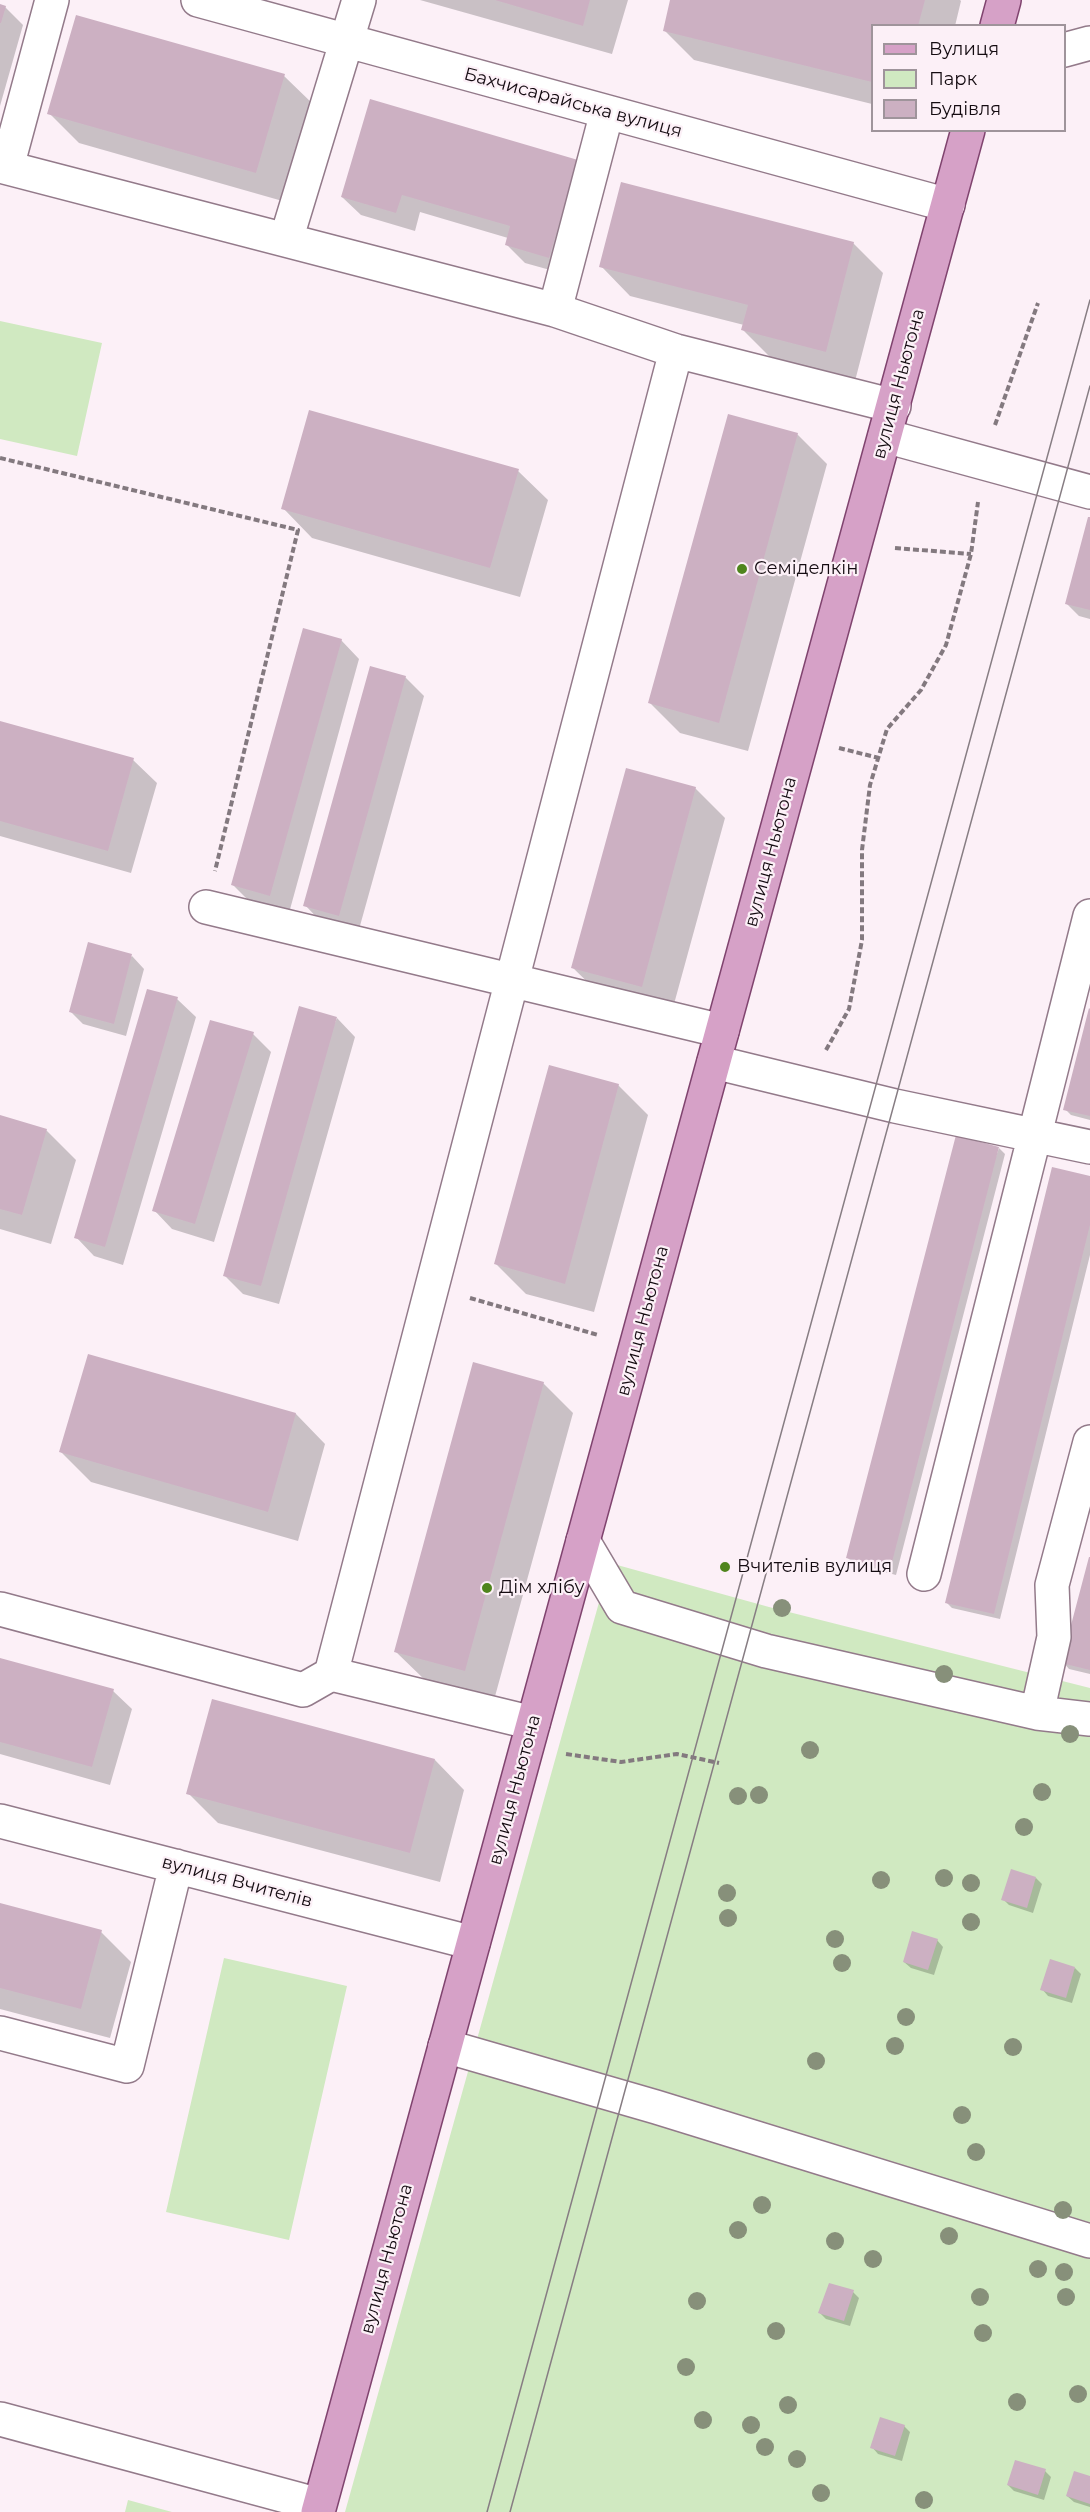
<!DOCTYPE html>
<meta charset="utf-8">
<style>
body{margin:0}
#map{position:relative;width:1090px;height:2512px;overflow:hidden;background:#fcf0f7;font-family:Montserrat,sans-serif}
canvas{display:block}
.legend{position:absolute;left:871px;top:24px;width:195px;height:108px;box-sizing:border-box;background:#fcf0f7;border:2px solid #9f949b;margin:0;padding:8px 10px;list-style:none;font-size:18px;color:#140b11}
.legend li{display:flex;align-items:center;gap:12px;height:30px}
.legend b{width:30px;border:2px solid #9f949b}
</style>
<div id="map">
<canvas width="1090" height="2512"></canvas>
<ul class="legend">
<li><b style="height:8px;background:#d6a1c7"></b>Вулиця</li>
<li><b style="height:16px;background:#d0e9c1"></b>Парк</li>
<li><b style="height:16px;background:#ccb0c2"></b>Будівля</li>
</ul>
</div>
<script>
const g = document.querySelector('canvas').getContext('2d');
g.lineJoin = 'round';
function fillPath(path, color) {
  g.fillStyle = color;
  g.fill(path, 'evenodd');
}
function stroke(path, color, width, dash) {
  g.strokeStyle = color;
  g.lineWidth = width;
  g.lineCap = dash ? 'butt' : 'round';
  g.setLineDash(dash || []);
  g.stroke(path);
}
function write(font, color, halo, rows, align = 'center') {
  g.font = font + ' Montserrat,sans-serif';
  g.lineWidth = 4.5;
  g.setLineDash([]);
  g.textBaseline = 'middle';
  g.strokeStyle = halo;
  g.fillStyle = color;
  for (const [text, x, y, turn = 0] of rows) {
    g.save();
    g.translate(x, y);
    g.rotate((+turn || 0) * Math.PI / 180);
    g.textAlign = isNaN(turn) ? turn : align;
    if (halo) g.strokeText(text, 0, 0);
    g.fillText(text, 0, 0);
    g.restore();
  }
}
fillPath(new Path2D(`
 M0,321L102,343L77,456L0,439Z
 M610,1563L769,1607L1090,1688V2512H345Z
 M224,1958L347,1986L289,2240L166,2212Z
 M128,2500L172,2512H125Z`), '#d0e9c1');
fillPath(new Path2D(`
 M420,0H628L612,54Z
 M672,0H960L961,1L955,26H872V104L694,60L664,30Z
 M0,6L5,7L23,25L0,106Z
 M284,76L314,105L286,202L79,143L49,113Z
 M578,162L568,275L525,263L506,244L508,238L420,212L415,231L361,215L342,197Z
 M853,243L883,273L855,381L773,360L743,330L744,325L630,296L601,266Z
 M797,434L827,464L748,751L680,733L650,703Z
 M518,471L548,500L520,597L312,538L283,508Z
 M1090,519V619L1079,616L1066,603Z
 M341,640L359,659L289,913L251,903L233,885Z
 M405,677L424,696L358,933L323,924L305,905Z
 M0,723L133,760L157,783L131,873L0,836Z
 M695,788L725,818L671,1015L603,997L573,968Z
 M132,956L144,969L126,1036L83,1024L70,1011Z
 M177,999L196,1017L123,1265L94,1256L76,1237Z
 M1090,1011V1120L1071,1115L1065,1109Z
 M337,1018L355,1037L279,1304L243,1294L224,1275Z
 M253,1034L271,1052L214,1242L172,1229L154,1210Z
 M618,1085L648,1115L594,1312L526,1294L496,1264Z
 M0,1117L46,1130L76,1160L51,1244L0,1229Z
 M999,1148L1005,1154L896,1575L854,1564L848,1558Z
 M1090,1178V1255L1000,1619L952,1608L946,1602Z
 M89,1356L296,1414L325,1444L298,1541L91,1482L61,1452Z
 M543,1383L573,1413L494,1700L426,1681L396,1652Z
 M1090,1560V1674L1069,1669L1063,1662Z
 M0,1659L113,1691L132,1709L110,1785L0,1754Z
 M435,1760L464,1790L440,1882L218,1823L188,1793Z
 M1036,1878L1042,1884L1033,1913L1009,1905L1003,1899Z
 M0,1905L101,1932L131,1962L110,2038L0,2009Z
 M937,1940L943,1947L934,1975L911,1968L904,1962Z
 M1075,1968L1081,1974L1072,2003L1048,1996L1042,1989Z
 M853,2292L859,2298L850,2326L826,2319L820,2313Z
 M904,2426L910,2432L902,2461L878,2454L872,2447Z
 M1045,2471L1051,2477L1044,2500L1014,2491L1008,2485Z
 M1090,2477V2507L1074,2502L1067,2496Z`), '#0003');
fillPath(new Path2D(`
 M495,0H590L583,26Z
 M670,0H925L918,26H872V82L663,31Z
 M0,4L6,6L1,23H0Z
 M76,15L285,74L256,173L47,114Z
 M370,99L578,160L549,258L505,245L510,226L402,195L396,213L341,197Z
 M621,182L854,242L826,352L741,330L748,305L599,267Z
 M309,410L519,469L490,568L281,509Z
 M728,414L798,433L719,723L648,703Z
 M1088,517H1090V610L1065,604Z
 M303,628L342,639L270,896L231,885Z
 M370,666L406,676L339,916L303,906Z
 M0,721L134,758L108,851L0,821Z
 M626,768L696,787L642,987L571,968Z
 M88,942L132,954L114,1024L69,1012Z
 M147,989L178,997L105,1247L74,1238Z
 M299,1006L337,1017L261,1286L223,1276Z
 M1089,1008L1090,1009V1116L1063,1110Z
 M210,1020L254,1032L195,1224L152,1211Z
 M549,1065L619,1084L565,1284L494,1264Z
 M0,1115L47,1129L22,1215L0,1209Z
 M956,1135L999,1147L890,1570L846,1558Z
 M1052,1167L1090,1176V1225L994,1614L945,1603Z
 M88,1354L296,1413L268,1512L59,1452Z
 M473,1362L544,1382L465,1671L394,1652Z
 M1089,1557H1090V1670L1061,1663Z
 M0,1658L114,1689L92,1767L0,1742Z
 M212,1699L435,1759L410,1853L186,1794Z
 M1011,1869L1036,1877L1027,1908L1001,1900Z
 M0,1903L102,1930L81,2009L0,1988Z
 M912,1931L938,1939L928,1970L903,1962Z
 M1050,1959L1075,1967L1066,1998L1040,1990Z
 M829,2283L854,2290L844,2321L818,2313Z
 M880,2417L905,2425L895,2456L870,2448Z
 M1015,2460L1046,2469L1038,2495L1007,2485Z
 M1074,2471L1090,2476V2504L1066,2496Z`), '#ccb0c2');
const minor = new Path2D(`
 M198,0L948,205
 M1064,50L1090,43
 M0,166L555,310L676,351L894,406
 M7,167L52,0
 M286,240L359,0
 M555,310L607,112
 M885,436L1090,492
 M206,907L722,1031
 M714,1062L895,1106L1090,1147
 M583,1541L622,1607L766,1651L1037,1713L1090,1719
 M924,1574L1090,916
 M0,1609L303,1690L331,1674L533,1723
 M331,1674L676,351
 M1037,1713L1054,1637L1052,1585L1090,1442
 M0,1821L473,1943
 M0,2033L127,2066L176,1866
 M445,2046L656,2107L1090,2241
 M0,2419L319,2505`);
const major = new Path2D(`
 M997,26L1004,0
 M318,2512L968,130`);
stroke(minor, '#937a8a', 36);
stroke(major, '#80446f', 36);
stroke(new Path2D(`
 M995,425L1038,303
 M0,458L298,530L215,871
 M895,548L971,554
 M839,748L879,758
 M826,1050L849,1009L862,940V850L870,785L887,729L921,690L946,645L971,554L978,502
 M470,1298L598,1335
 M566,1754L621,1762L677,1754L719,1763`), '#83797f', 4, [6, 3]);
stroke(minor, '#fff', 33);
stroke(major, '#d6a1c7', 33);
stroke(new Path2D(`
 M487,2512L1090,300
 M510,2512L1090,386`), '#877d83', 1.5);
g.fillStyle = '#87907a';
for (const [x, y] of [
 [782,1608],
 [944,1674],
 [1070,1734],
 [810,1750],
 [1042,1792],
 [759,1795],
 [738,1796],
 [1024,1827],
 [944,1878],
 [881,1880],
 [971,1883],
 [727,1893],
 [728,1918],
 [971,1922],
 [835,1939],
 [842,1963],
 [906,2017],
 [895,2046],
 [1013,2047],
 [816,2061],
 [962,2115],
 [976,2152],
 [762,2205],
 [1063,2210],
 [738,2230],
 [949,2236],
 [835,2241],
 [873,2259],
 [1038,2269],
 [1064,2272],
 [980,2297],
 [1066,2297],
 [697,2301],
 [776,2331],
 [983,2333],
 [686,2367],
 [1078,2394],
 [1017,2402],
 [788,2405],
 [703,2420],
 [751,2425],
 [765,2447],
 [797,2459],
 [821,2493],
 [924,2500]
]) {
  g.beginPath();
  g.arc(x, y, 9, 0, 2 * Math.PI);
  g.fill();
}
for (const [x, y, r, color] of [
 [742,569,6,"#4f851d"],
 [725,1567,6,"#4f851d"],
 [487,1588,6,"#4f851d"]
]) {
  const dot = new Path2D();
  dot.arc(x, y, r, 0, 2 * Math.PI);
  g.fillStyle = color;
  g.fill(dot);
  stroke(dot, '#fcf0f7', 2);
}
write('18px', '#140b11', '#fcf0f7', [
 ["Бахчисарайська вулиця",573,103,15],
 ["вулиця Ньютона",899,384,-75],
 ["вулиця Ньютона",771,852,-75],
 ["вулиця Ньютона",643,1321,-75],
 ["вулиця Ньютона",515,1790,-75],
 ["вулиця Вчителів",237,1882,15],
 ["вулиця Ньютона",387,2259,-75]
]);
write('18px', '#140b11', '#fcf0f7', [
 ["Семіделкін",754,569],
 ["Вчителів вулиця",737,1567],
 ["Дім хлібу",499,1588]
], 'left');
</script>
